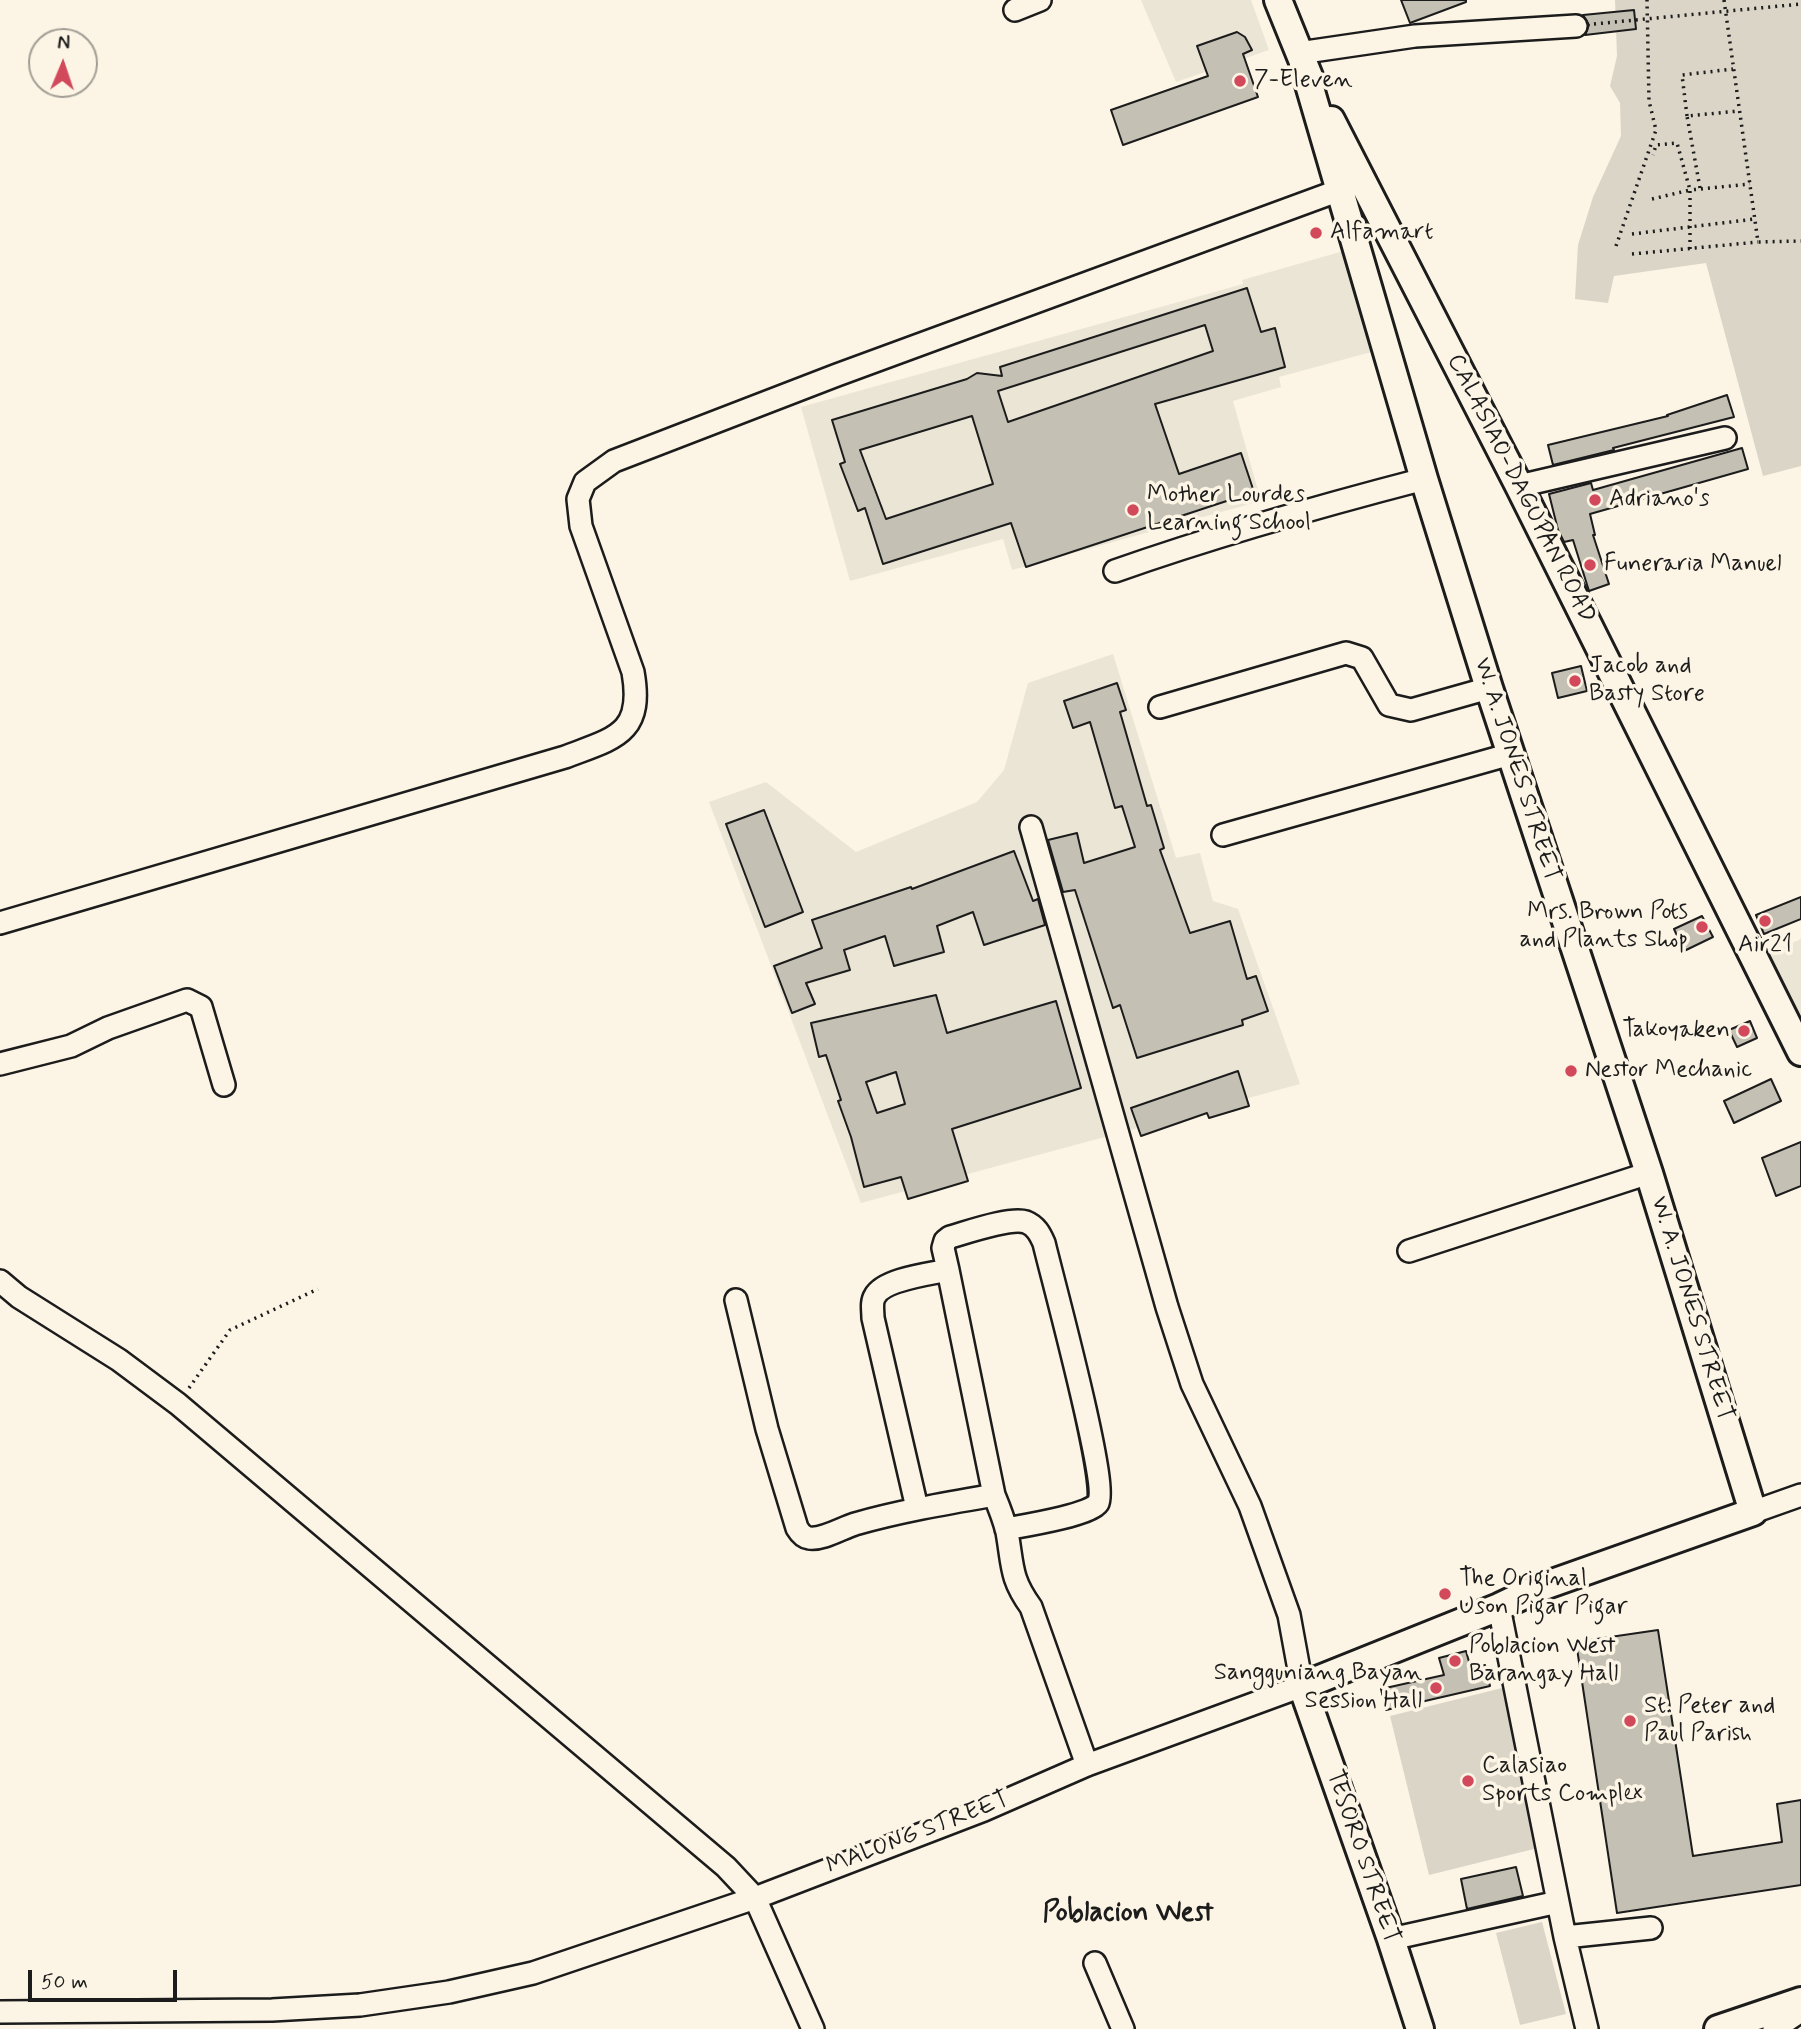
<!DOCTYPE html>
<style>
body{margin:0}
#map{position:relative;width:1801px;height:2029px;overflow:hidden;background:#fcf5e5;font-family:Mynerve,sans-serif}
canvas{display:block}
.north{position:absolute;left:28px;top:28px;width:70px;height:70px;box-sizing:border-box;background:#fcf5e5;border:2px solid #a29e95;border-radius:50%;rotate:2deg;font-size:19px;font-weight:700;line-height:28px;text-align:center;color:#1c1c1c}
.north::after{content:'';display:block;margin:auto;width:24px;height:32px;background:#d1495b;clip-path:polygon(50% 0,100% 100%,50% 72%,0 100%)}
.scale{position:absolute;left:28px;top:1970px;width:149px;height:32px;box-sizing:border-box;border:4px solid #1c1c1c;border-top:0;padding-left:9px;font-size:21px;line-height:24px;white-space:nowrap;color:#1c1c1c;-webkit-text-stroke:5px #fcf5e5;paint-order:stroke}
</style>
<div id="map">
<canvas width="1801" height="2029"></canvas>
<div class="north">N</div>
<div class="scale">50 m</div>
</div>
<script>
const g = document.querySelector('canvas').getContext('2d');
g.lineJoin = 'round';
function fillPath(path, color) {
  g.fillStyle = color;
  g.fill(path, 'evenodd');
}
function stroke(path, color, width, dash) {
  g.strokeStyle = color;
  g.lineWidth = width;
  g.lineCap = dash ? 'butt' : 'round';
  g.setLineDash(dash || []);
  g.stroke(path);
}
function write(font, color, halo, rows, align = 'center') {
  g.font = font + ' Mynerve,sans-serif';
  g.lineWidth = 7;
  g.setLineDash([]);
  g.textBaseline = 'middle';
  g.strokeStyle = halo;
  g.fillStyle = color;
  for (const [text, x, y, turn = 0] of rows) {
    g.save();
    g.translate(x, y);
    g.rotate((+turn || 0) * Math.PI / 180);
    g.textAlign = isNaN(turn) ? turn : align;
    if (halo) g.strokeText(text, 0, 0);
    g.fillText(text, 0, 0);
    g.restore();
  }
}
fillPath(new Path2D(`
 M1141,0H1251L1269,50L1176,82Z
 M1347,250L1375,351L1279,377L1281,387L1233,401L1261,501L1012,570L1003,539L850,581L801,407L1243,284L1242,280Z
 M1113,654L1176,858L1200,853L1213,901L1238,909L1300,1084L861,1203L709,802L766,782L856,852L977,802L1004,770L1028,683Z
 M1801,939V1026L1770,953Z`), '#ebe5d6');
fillPath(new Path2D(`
 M1615,0H1801V466L1763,476L1706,263L1614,276L1608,303L1575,299L1578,245L1593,197L1621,136L1620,103L1610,86L1617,56Z
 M1506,1687L1546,1846L1429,1875L1390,1716Z
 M1542,1922L1566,2014L1520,2025L1496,1933Z`), '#dbd5c8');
const building = new Path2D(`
 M1401,0H1466V2L1410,23Z
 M1634,10L1636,29L1585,35L1589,25L1583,15Z
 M1237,32L1245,37L1252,50L1243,54L1258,97L1123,145L1111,110L1208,76L1197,46Z
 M1247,288L1261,332L1275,328L1285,367L1155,404L1179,474L1241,453L1254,492L1026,567L1011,523L883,564L865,508L858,511L840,464L845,462L832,420L967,379L977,373L1002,376L1000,367ZM1205,325L1213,351L1008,422L998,391ZM972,416L993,484L886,519L860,450Z
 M1727,395L1734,417L1613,448L1614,450L1553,465L1548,445L1668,416L1667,415Z
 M1742,448L1748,469L1590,514L1595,535H1593L1609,584L1589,591L1573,540L1564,542L1558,530L1549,494L1591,483L1593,490Z
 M1581,666L1587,691L1558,698L1552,673Z
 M1117,683L1126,710L1120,712L1147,806L1151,805L1164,848L1160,850L1190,933L1230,921L1247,979L1256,976L1268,1011L1242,1020L1243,1025L1137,1058L1120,1005L1113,1008L1075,890L1063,892L1048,840L1077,833L1084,863L1135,847L1122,806L1115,808L1090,722L1073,728L1064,701Z
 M764,810L803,912L765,927L726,824Z
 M1014,851L1033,901L1038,899L1045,925L984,945L973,912L937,926L944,952L894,966L885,936L844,950L850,970L806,983L815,1004L792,1013L774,966L822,948L812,920L911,887L912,889Z
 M1801,897V919L1764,934L1756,915Z
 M1702,916L1713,937L1684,951L1674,929Z
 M936,995L947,1033L1056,1001L1081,1088L952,1129L968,1181L908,1199L901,1177L864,1187L851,1137L838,1101L841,1100L826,1055L819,1057L811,1023ZM896,1072L905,1104L877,1113L866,1082Z
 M1750,1021L1757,1038L1737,1047L1729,1030Z
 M1238,1071L1249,1106L1209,1118L1207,1113L1141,1136L1131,1108Z
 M1771,1079L1781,1101L1734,1123L1724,1101Z
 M1801,1142V1186L1776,1196L1762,1158Z
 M1658,1630L1693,1856L1782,1842L1777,1804L1801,1800V1885L1617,1913L1576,1642Z
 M1466,1651L1471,1669L1485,1665L1490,1686L1386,1710L1381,1689L1444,1675L1439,1658Z
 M1516,1867L1523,1896L1467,1909L1461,1879Z`);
fillPath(building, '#c4c0b3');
stroke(building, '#1c1c1c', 2);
const minor = new Path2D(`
 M1015,10L1040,0
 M1299,53L1415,36L1576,26
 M1519,486L1725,438
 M1115,571C1217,535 1320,506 1424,479
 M1160,707L1346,653L1362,658L1389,705L1411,710L1489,688
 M1223,835L1511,754
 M0,923L565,757C615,738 644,734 633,672L581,526L578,499L585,482L614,461L837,375L1340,190
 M0,1064L71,1046L108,1028L187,1000L201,1007L224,1085
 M1409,1251L1649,1173
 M948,1270L943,1248L945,1241L950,1237C968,1232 1010,1217 1026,1222C1036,1226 1040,1234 1044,1243C1052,1277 1109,1485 1098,1503C1091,1515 1022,1526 1006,1529
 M0,1281L19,1297L119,1360L178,1404L726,1867L755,1898L813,2029
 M736,1300L767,1429L797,1528C800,1533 803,1537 809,1538C823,1540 842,1528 855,1524C901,1511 948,1503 994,1495
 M917,1508L873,1318C873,1311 871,1302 875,1296C884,1279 930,1274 948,1270L994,1495C999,1507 1004,1520 1007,1532C1013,1566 1010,1578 1031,1607L1087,1765
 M1753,1512L1801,1495
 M1499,1607L1565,1937L1587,2029
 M1565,1937L1651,1928
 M1391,1939L1558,1902
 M1095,1963L1123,2029
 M0,2012L272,2010L360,2005L449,1992L533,1973L755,1898L984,1810L1087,1765L1302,1686L1289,1615L1250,1506L1192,1384L1167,1307L1031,827
 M1774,2029L1801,2011`);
const major = new Path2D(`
 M1278,0L1310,79
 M1303,64L1424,479L1489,688L1649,1173L1753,1512L1541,1587L1499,1607L1302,1686L1391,1939L1420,2029
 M1331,120L1519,486L1801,1052
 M1718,2029L1801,2001`);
stroke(minor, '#1c1c1c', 26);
stroke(major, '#1c1c1c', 32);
stroke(new Path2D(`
 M1724,0L1758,242L1801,241
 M1594,24L1801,4
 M1687,116L1682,75L1733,69
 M1700,188L1687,116L1739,111
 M1652,199L1690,190L1677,143L1656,145L1653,155
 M1632,234L1755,219
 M1616,246L1656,130L1649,101L1647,0
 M1690,249V190L1750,184
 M1632,254L1758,242
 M189,1388L230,1330L318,1289`), '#1c1c1c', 3.5, [2, 5]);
stroke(minor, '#fcf5e5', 21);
stroke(major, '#fcf5e5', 26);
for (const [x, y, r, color] of [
 [1240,81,7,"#d1495b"],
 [1316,233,7,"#d1495b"],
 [1595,500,7,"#d1495b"],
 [1133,510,7,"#d1495b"],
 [1590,565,7,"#d1495b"],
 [1575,681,7,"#d1495b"],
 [1765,921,7,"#d1495b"],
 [1702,927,7,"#d1495b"],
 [1744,1031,7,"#d1495b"],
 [1571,1071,7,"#d1495b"],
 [1445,1594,7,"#d1495b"],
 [1455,1661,7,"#d1495b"],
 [1436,1688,7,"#d1495b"],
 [1630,1721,7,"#d1495b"],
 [1468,1781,7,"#d1495b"]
]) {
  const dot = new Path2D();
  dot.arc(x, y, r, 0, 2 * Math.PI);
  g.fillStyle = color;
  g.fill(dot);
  stroke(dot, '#fcf5e5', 2.5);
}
write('24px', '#1c1c1c', '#fcf5e5', [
 ["7-Eleven",1254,81],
 ["Alfamart",1330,233],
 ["Mother Lourdes",1147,496],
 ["Learning School",1147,524],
 ["Adriano's",1609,500],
 ["Funeraria Manuel",1604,565],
 ["Jacob and",1589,667],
 ["Basty Store",1589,695],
 ["Mrs. Brown Pots",1688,913,"right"],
 ["and Plants Shop",1688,941,"right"],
 ["Air21",1765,946,"center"],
 ["Takoyaken",1730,1031,"right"],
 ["Nestor Mechanic",1585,1071],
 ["The Original",1459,1580],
 ["Uson Pigar Pigar",1459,1608],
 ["Poblacion West",1469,1647],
 ["Barangay Hall",1469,1675],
 ["Sangguniang Bayan",1422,1674,"right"],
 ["Session Hall",1422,1702,"right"],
 ["St. Peter and",1644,1707],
 ["Paul Parish",1644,1735],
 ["Calasiao",1482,1767],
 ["Sports Complex",1482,1795]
], 'left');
write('24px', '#1c1c1c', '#fcf5e5', [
 ["CALASIAO-DAGUPAN ROAD",1520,489,63],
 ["W. A. JONES STREET",1516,770,72],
 ["W. A. JONES STREET",1691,1309,73],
 ["MALONG STREET",918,1834,-21],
 ["TESORO STREET",1362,1857,71]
]);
write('bold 28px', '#1c1c1c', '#fcf5e5', [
 ["Poblacion West",1128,1914]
]);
</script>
